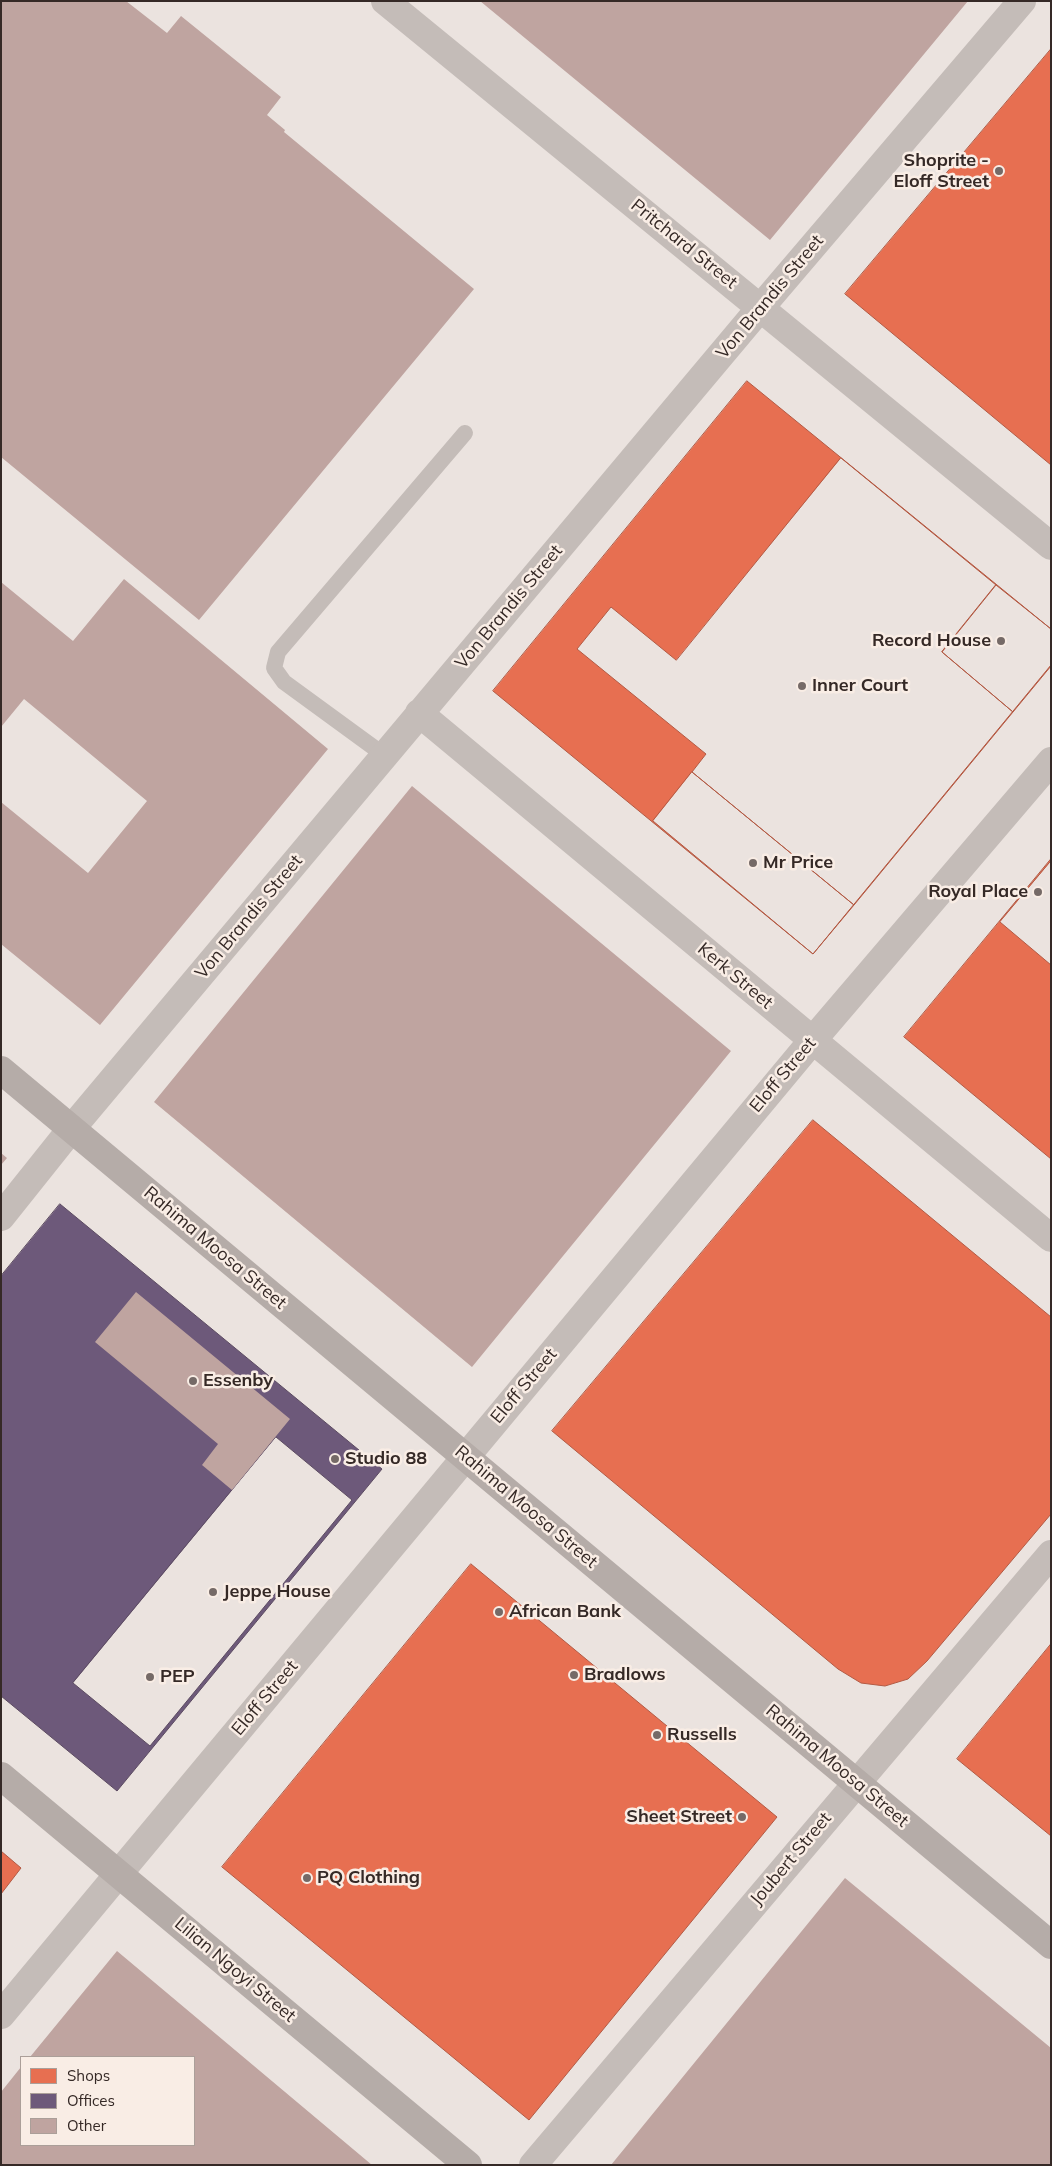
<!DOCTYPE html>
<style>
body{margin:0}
#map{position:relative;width:1052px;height:2166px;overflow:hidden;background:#ebe3df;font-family:Mulish,sans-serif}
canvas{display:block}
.frame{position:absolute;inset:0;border:2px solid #352926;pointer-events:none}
.legend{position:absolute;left:20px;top:2056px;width:175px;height:90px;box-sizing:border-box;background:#f9ede5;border:1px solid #ab9f99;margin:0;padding:6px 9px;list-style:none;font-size:15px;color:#352926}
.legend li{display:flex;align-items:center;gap:10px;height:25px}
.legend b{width:25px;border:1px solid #ab9f99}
</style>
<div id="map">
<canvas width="1052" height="2166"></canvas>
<div class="frame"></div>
<ul class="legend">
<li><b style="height:14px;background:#e76f51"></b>Shops</li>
<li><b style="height:14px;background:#6d597a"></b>Offices</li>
<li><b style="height:14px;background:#bfa4a0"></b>Other</li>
</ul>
</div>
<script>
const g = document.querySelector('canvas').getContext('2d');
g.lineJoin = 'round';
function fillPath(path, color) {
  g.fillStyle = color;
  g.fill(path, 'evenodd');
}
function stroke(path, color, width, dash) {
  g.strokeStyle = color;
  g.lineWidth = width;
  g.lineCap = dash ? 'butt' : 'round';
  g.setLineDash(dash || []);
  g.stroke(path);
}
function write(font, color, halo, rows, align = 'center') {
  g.font = font + ' Mulish,sans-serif';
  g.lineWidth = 5;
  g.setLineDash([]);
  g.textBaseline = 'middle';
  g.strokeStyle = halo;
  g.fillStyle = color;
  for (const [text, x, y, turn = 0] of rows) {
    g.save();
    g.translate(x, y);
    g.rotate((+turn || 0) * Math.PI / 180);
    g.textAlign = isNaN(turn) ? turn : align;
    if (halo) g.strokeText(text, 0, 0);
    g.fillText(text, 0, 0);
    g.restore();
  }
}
const shops = new Path2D(`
 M1051,49V465L845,294Z
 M747,381L1051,629V665L813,954L493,691Z
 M841,458L996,585L942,652L1013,712L854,905L692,772L706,754L577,649L611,607L676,660Z
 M996,585L1051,629V666L1013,712L942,652Z
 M692,772L854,905L813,954L653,821Z
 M1051,859V1159L904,1037Z
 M1051,861V965L1000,922Z
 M813,1120L1051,1317V1514L927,1661L908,1679L885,1686L861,1683L838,1669L552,1431Z
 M471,1564L777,1817L529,2120L222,1867Z
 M1051,1644V1836L957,1759Z
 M1,1851L21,1868L1,1894Z`);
fillPath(shops, '#e76f51');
stroke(shops, '#b25a44', 1);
const offices = new Path2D(`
 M60,1204L382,1469L117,1791L1,1696V1276Z
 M276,1437L352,1500L150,1746L73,1683Z`);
fillPath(offices, '#6d597a');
stroke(offices, '#5c4b61', 1);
fillPath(new Path2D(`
 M1,1H126L167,33L181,16L281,97L267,115L285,130L284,132L474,289L199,620L1,457Z
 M480,1H968L770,240Z
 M124,579L328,749L100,1025L1,944V802L88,873L147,801L24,699L1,727V582L73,641Z
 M412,786L731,1051L472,1367L154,1102Z
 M1,1153L7,1158L1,1165Z
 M136,1292L290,1419L232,1490L202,1465L218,1444L95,1342Z
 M845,1878L1051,2048V2165H611Z
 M117,1951L372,2165H1V2092L21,2067V2145H194V2057H30Z`), '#bfa4a0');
stroke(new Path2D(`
 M384,755L284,682L274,668L278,652L465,433`), '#c4bcb8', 16);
stroke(new Path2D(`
 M385,1L1051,546
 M419,713L1051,1238
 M1,1217L72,1128L761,307L1022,1
 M1,2015L812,1041L1051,761
 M533,2165L1051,1554`), '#c4bcb8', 28);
stroke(new Path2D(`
 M1,1070L1051,1945
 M1,1776L468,2165`), '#b5aca8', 28);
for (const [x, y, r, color] of [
 [999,171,5,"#756a67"],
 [1001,641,5,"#756a67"],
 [802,686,5,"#756a67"],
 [753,863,5,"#756a67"],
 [1038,892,5,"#756a67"],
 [193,1381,5,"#756a67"],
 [335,1459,5,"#756a67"],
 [213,1592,5,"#756a67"],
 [499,1612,5,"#756a67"],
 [574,1675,5,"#756a67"],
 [150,1677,5,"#756a67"],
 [657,1735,5,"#756a67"],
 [742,1817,5,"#756a67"],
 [307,1878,5,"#756a67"]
]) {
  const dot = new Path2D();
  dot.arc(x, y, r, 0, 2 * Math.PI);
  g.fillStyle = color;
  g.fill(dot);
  stroke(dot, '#f9ede5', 2);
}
write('bold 18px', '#352926', '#f9ede5', [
 ["Shoprite -",989,161,"right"],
 ["Eloff Street",989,182,"right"],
 ["Record House",991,641,"right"],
 ["Inner Court",812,686],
 ["Mr Price",763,863],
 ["Royal Place",1028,892,"right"],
 ["Essenby",203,1381],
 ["Studio 88",345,1459],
 ["Jeppe House",223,1592],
 ["African Bank",509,1612],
 ["Bradlows",584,1675],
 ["PEP",160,1677],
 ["Russells",667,1735],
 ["Sheet Street",732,1817,"right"],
 ["PQ Clothing",317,1878]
], 'left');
write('18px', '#352926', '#f9ede5', [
 ["Pritchard Street",684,244,39],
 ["Von Brandis Street",770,297,-50],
 ["Von Brandis Street",509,607,-50],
 ["Von Brandis Street",249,917,-50],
 ["Kerk Street",735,976,40],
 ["Eloff Street",783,1075,-50],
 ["Rahima Moosa Street",215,1248,40],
 ["Eloff Street",524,1386,-50],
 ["Rahima Moosa Street",526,1507,40],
 ["Eloff Street",265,1698,-50],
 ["Rahima Moosa Street",837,1766,40],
 ["Joubert Street",791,1859,-50],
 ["Lilian Ngoyi Street",235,1970,40]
]);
</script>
